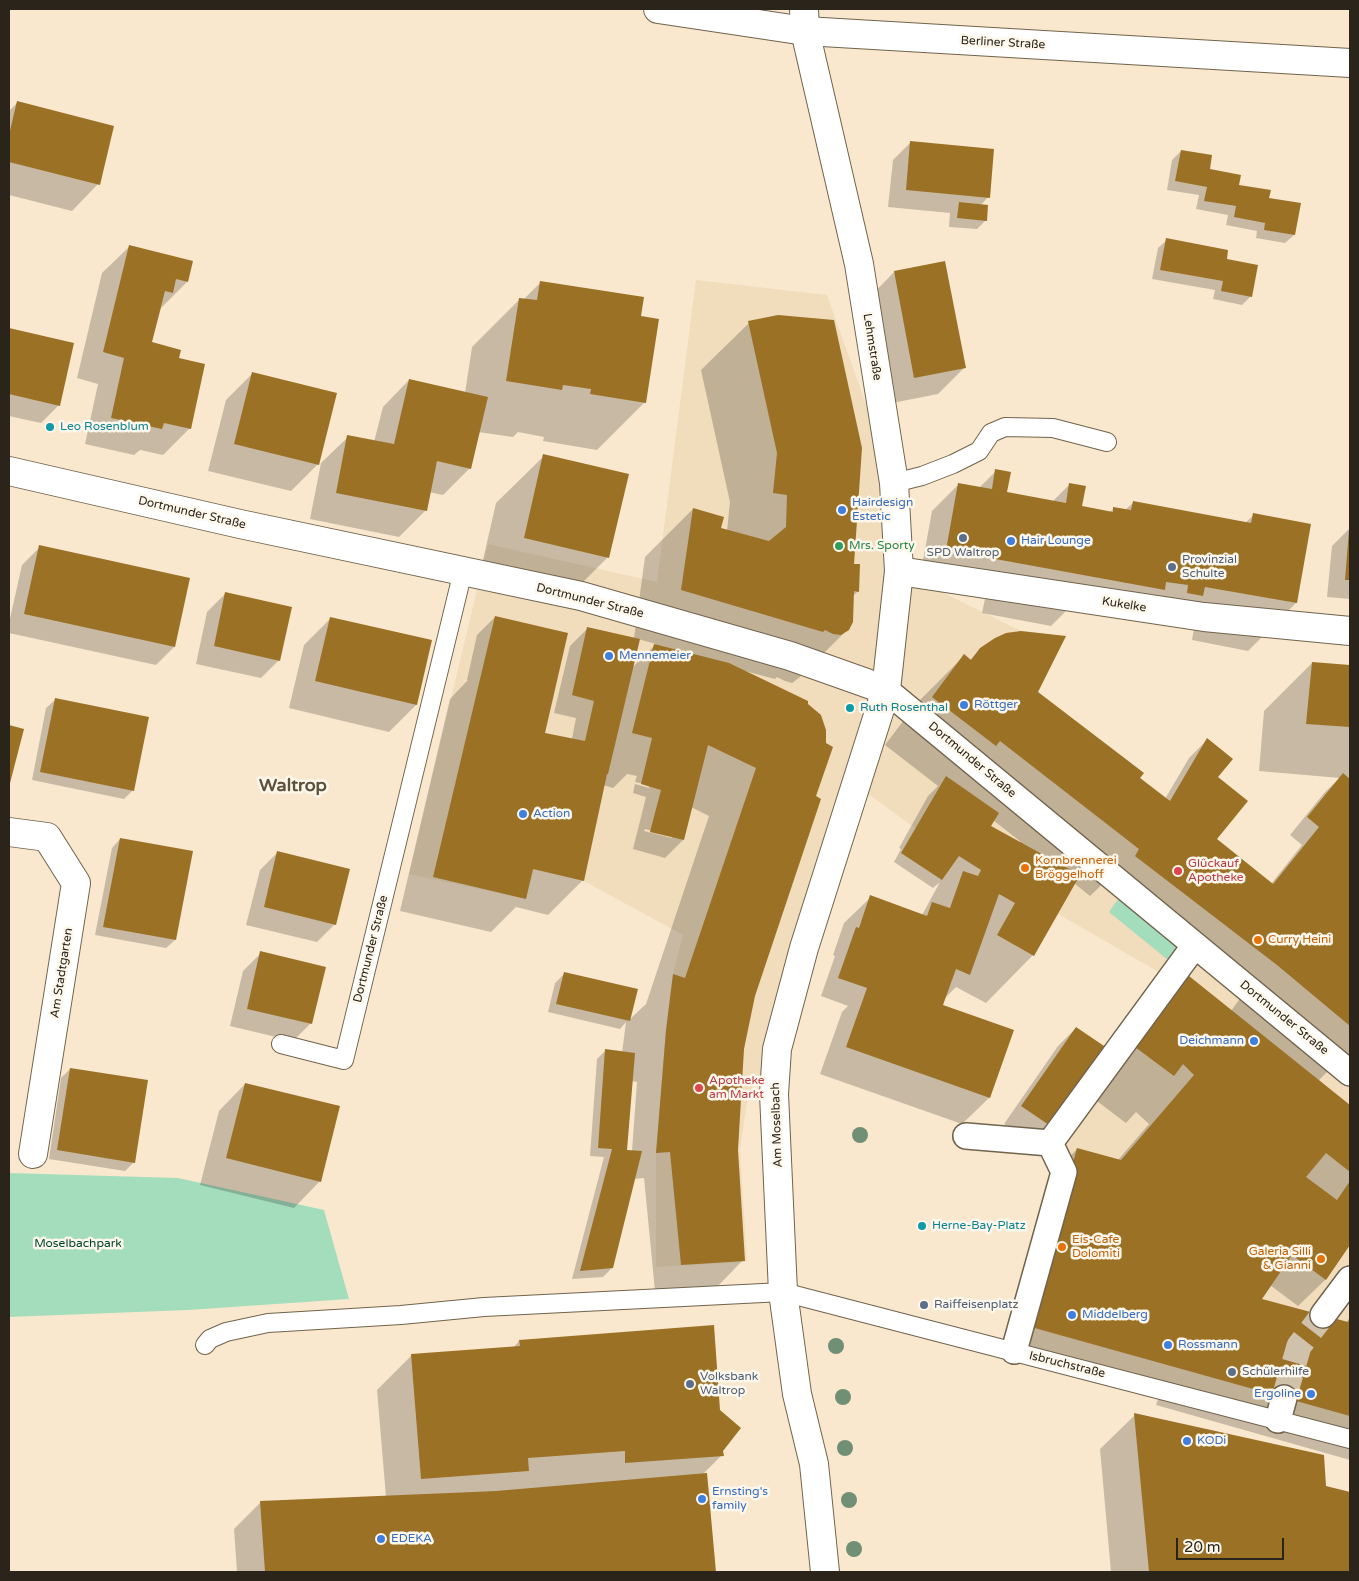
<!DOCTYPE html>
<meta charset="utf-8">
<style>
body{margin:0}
#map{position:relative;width:1359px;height:1581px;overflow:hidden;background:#f9e8ce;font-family:"Varela Round",sans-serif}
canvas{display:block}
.frame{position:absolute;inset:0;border:10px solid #2a241a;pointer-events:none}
.scale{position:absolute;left:1176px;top:1538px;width:108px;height:22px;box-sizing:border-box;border:2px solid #2a241a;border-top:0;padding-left:6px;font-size:15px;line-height:18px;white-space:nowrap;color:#2a241a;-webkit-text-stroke:4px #fdf7ec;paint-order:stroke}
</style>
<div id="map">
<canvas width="1359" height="1581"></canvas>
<div class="frame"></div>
<div class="scale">20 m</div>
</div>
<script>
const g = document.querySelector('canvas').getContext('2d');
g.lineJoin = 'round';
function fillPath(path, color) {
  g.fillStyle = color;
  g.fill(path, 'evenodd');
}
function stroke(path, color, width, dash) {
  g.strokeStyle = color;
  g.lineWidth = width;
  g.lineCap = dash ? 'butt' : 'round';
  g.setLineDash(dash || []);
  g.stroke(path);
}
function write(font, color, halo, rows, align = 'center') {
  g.font = font + ' "Varela Round",sans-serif';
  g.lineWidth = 5;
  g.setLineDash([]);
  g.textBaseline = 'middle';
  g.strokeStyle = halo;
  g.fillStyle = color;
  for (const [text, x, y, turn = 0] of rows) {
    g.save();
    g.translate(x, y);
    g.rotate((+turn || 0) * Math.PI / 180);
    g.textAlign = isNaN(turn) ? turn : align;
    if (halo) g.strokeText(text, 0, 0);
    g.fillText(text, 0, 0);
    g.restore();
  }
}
fillPath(new Path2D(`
 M696,280L827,295L894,483L899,571L1021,631L1066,636L1038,692L1144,773L1141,778L1312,915L1328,897L1350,915V1439L1014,1351L1064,1173L1050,1143L1169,978L970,863L916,829L859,787L777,1049L748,1095L740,1150L747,1261L744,1262L656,1267V1153L666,1030L673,974L683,935L584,881L534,869L526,899L409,874L488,544L657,582Z`), '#f1dcbc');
fillPath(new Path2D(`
 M1121,895L1181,943L1168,960L1109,912Z
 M9,1173L178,1178L324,1210L349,1299L188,1310L9,1317Z`), '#a4ddbc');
fillPath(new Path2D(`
 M18,102L98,184L72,211L9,195V111Z
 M911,142L988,197L981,205L986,220L977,229L949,227L950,213L888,207L893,160Z
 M1181,151L1208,170L1238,186L1268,199L1294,235L1285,243L1256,238L1257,231L1226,225L1228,215L1196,209L1199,195L1167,190L1172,160Z
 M1167,240L1225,260L1251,296L1242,305L1213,299L1215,290L1152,279L1158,248Z
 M129,247L187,282L161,308L151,343L177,359L190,428L163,455L140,450L134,455L85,444L98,384L77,378L102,273Z
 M894,272L964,368L938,394L887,404L868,299Z
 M541,282L639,317L645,402L597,450L543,441L544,437L518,432L513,437L478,432L470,468L443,495L429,492L426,510L399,537L310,519L321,463L348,437L374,442L383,407L409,380L465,393L472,347L520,299L523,300Z
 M749,323L853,565L858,591L853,596L848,629L800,677L792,683L785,681L777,677L775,679L745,671L744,672L814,797L754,996L743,1048L737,1150L743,1260L717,1287L655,1291L644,1178L634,1179L612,1268L603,1277L572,1279L604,1157L590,1156L597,1059L606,1050L622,1053L626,1022L620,1029L548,1012L555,983L564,974L637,990L628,1021L646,1004L709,816L691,807L683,840L665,858L633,849L646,797L633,793L635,784L649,788V785L635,782L637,776L627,774L613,788L603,785L583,880L548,915L516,907L491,932L400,911L450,699L468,680H467L477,635L495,617L543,737L572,739L576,718L554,713L570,646L588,628L634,638L645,557L693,509L719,529L727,531L730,502L701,370ZM638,639L656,644L631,669ZM645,829L672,836V838L644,831ZM631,1081L637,1082L632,1151H625Z
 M9,329L72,344L59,405L41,423L9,416Z
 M252,374L318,464L291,491L208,471L226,400Z
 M544,456L608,557L560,605L477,586L496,503Z
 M996,471L1006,493L1052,502L1070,484L1080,507L1109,513L1114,508L1125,510L1133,503L1245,523L1254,515L1310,525L1296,603L1248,651L1192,640L1196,616L1072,605L1051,626L982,613L987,589L920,577L932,511L959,484L979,488Z
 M1350,528V599L1327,597L1332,546Z
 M40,547L174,647L156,665L9,633V623L22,565Z
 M225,594L279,660L261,678L196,664L207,612Z
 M331,618L430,641L416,705L389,732L289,708L304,645Z
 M981,649L1037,692L1165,799L1189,758L1207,740L1216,777L1215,839L1271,884L1302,845L1290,835L1325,792L1340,778L1259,771L1264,711L1312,663L1350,666V778H1348L1350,780V1073L1336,1063L1318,1081L1350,1106V1243L1325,1280L1298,1306L1270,1285L1259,1299L1346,1323L1350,1317V1460L1156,1405L1159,1396L1005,1354L1051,1176L1077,1149L1118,1160L1149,1124L1136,1112L1126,1123L1085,1092L1136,1021L1231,1011L1254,979L1116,871L1090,896L1074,883L1033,955L986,1003L956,987L944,999L940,1010L1013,1030L989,1098L962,1124L820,1074L842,1012L848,1006L821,996L835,956L833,955L844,923L871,897L922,915L940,882L933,888L894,862L901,849L899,848L928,796L938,786L885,745L916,704L964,656L970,660ZM993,820L1021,842L1020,843L987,831Z
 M55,700L133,790L124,799L32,780L46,708Z
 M9,726L22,730L9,784Z
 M120,839L175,940L166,948L95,935L112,848Z
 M278,852L335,924L317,942L246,925L260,870Z
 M261,953L311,1023L293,1041L230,1026L243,971Z
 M1076,1028L1105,1049L1033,1144L1004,1124L1058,1046Z
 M70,1069L134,1162L125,1171L49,1159L61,1078Z
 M245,1084L320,1181L294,1208L200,1185L219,1111Z
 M519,1341L722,1451V1455L703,1474H706L715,1572H237L234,1529L261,1502L386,1497L377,1390L412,1355L513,1348Z
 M1135,1415L1325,1487L1350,1493V1572H1111L1100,1449Z`), '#0003');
fillPath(new Path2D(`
 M17,101L114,126L100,185L9,162V135Z
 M910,141L994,149L990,198L906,190Z
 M1181,150L1212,155L1210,169L1241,175L1239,185L1271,190L1269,198L1301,203L1295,235L1264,230L1265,223L1234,217L1236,206L1204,201L1207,187L1175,181Z
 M959,202L988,205L987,221L957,218Z
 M1166,238L1228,250L1227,259L1258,265L1252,297L1221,291L1223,281L1160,270Z
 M129,245L193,261L188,282L176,279L173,293L165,291L152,342L181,350L179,358L205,364L191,429L164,423L162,429L111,418L124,358L103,352Z
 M945,261L966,368L914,378L894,271Z
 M540,281L644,297L641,316L659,319L646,403L590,394L591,389L563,385L562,390L506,381L519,298L537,300Z
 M778,315L834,320L862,448L854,564H860L859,592L854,591L853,622L849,630L841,635L833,634L825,630L823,632L681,590L693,508L724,517L721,528L769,541L786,527L787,495L773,493L777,453L748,321Z
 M9,328L74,343L60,406L9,394Z
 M252,372L337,393L319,465L234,444Z
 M409,379L488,397L471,469L437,461L427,511L336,493L347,435L394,444Z
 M543,454L629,474L609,558L524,538Z
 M995,469L1011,472L1007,492L1066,503L1069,483L1086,486L1082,506L1113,512V507L1131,510L1133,501L1251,523L1253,513L1311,524L1297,603L1205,587L1203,596L1187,593L1188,585L1166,582L1165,590L946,550L958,483L992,489Z
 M1349,530H1350V580H1345Z
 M39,545L190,578L175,647L24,614Z
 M225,592L292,607L280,661L214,646Z
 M495,616L568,633L545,733L585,741L594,701L572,695L587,627L640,639L608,774H607L584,881L533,869L526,899L433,877Z
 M330,617L432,640L417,705L315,681Z
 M1021,631L1066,636L1038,692L1144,773L1140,778L1170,801L1207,738L1233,759L1218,777L1248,801L1217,839L1273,884L1319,827L1307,817L1343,773L1350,779V1026L1277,965L1135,856L1139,849L1000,741L996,746L932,697L964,654L971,660L980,648L995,638L1006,633Z
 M654,644L729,663L808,701V704L821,715L826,730V743L833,747L816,796L821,799L755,996L744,1049L738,1150L745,1261L681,1265L670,1152L656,1153L666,1030L673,974L685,978L756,768L708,745L684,840L650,832L661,790L641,784L652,738L632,733Z
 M1312,662L1350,665V727L1306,724Z
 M55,698L149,717L134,791L40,772Z
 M9,725L24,729L9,787Z
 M946,776L999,813L991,826L1080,875L1034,956L997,935L1015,903L999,894L970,975L956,969L943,1005L1014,1030L990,1098L846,1047L867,988L838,978L856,927L859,928L870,895L927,916L932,902L950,908L963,871L978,876L981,870L959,856L942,880L901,853Z
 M120,838L193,851L176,940L103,927Z
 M277,851L350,869L336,925L264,907Z
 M260,951L326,967L312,1024L247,1009Z
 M564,972L638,989L630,1021L556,1004Z
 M1184,972L1350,1105V1172L1326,1153L1306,1177L1337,1200L1350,1181V1245L1326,1280L1292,1255L1262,1299L1348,1322L1350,1319V1416L1031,1327L1061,1206L1077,1148L1121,1160L1194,1075L1183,1064L1174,1076L1131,1044Z
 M1076,1027L1107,1048L1052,1127L1021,1106Z
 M605,1049L635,1053L627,1150L642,1151L613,1268L580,1271L612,1149L598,1148Z
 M70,1068L148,1080L135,1163L57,1150Z
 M245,1083L340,1106L321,1182L226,1158Z
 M714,1325L720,1410L741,1428L723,1451L724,1456L625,1463V1451L528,1458L529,1471L421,1479L411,1354L520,1346L519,1340Z
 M1134,1413L1324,1455L1326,1486L1350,1492V1572H1149Z
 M707,1473L716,1572H265L260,1501L496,1491Z`), '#9b7126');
stroke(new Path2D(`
 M1284,1398L1299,1346L1323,1315`), '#d0c1aa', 25, [25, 12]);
const service = new Path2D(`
 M894,483L922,476L953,464L979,451L991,433L1005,427L1053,428L1107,442
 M281,1044L344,1060L463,571
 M205,1345L210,1339L226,1332L268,1323L401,1315L484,1307L783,1292L1350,1439`);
const pedestrian = new Path2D(`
 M886,690L1350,1073
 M966,1136L1050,1143L1195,945
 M1323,1315L1350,1279
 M1014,1351L1064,1172L1050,1143
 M1278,1420L1284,1398`);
const minor = new Path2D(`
 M9,471L240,524L581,596L790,656L886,690
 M899,571L1204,617L1350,631
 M9,832L47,837L76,883L33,1154`);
const tertiary = new Path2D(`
 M804,9L805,31L859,264L894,483L899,571L886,690L804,948L777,1049L774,1094L783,1292L797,1394L814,1464L825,1572`);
const secondary = new Path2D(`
 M658,9L805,31L1350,63`);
stroke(service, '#71634c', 20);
stroke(pedestrian, '#71634c', 28);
stroke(minor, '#71634c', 30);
stroke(tertiary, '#71634c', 30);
stroke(secondary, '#71634c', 30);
stroke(service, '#fff', 18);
stroke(pedestrian, '#fff', 25);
stroke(minor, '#fff', 28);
stroke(tertiary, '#fff', 28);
stroke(secondary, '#fff', 28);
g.fillStyle = '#708f74';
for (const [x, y] of [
 [860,1135],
 [836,1346],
 [843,1397],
 [845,1448],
 [849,1500],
 [854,1549]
]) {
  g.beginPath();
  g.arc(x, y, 8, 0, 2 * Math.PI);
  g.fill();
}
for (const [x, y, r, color] of [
 [50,427,5,"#0f9aa8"],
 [842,510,5,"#3f7fe0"],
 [963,538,5,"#5c6f8a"],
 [1011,541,5,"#3f7fe0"],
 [839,546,5,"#2e9e5b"],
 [1172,567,5,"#5c6f8a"],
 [609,656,5,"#3f7fe0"],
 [964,705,5,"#3f7fe0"],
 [850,708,5,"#0f9aa8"],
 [523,814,5,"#3f7fe0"],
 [1025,868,5,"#e8710a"],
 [1178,871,5,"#e0444e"],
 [1258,940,5,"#e8710a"],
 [1254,1041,5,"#3f7fe0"],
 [699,1088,5,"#e0444e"],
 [922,1226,5,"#0f9aa8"],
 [1062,1247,5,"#e8710a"],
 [1321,1259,5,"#e8710a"],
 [924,1305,5,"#5c6f8a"],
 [1072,1315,5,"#3f7fe0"],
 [1168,1345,5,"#3f7fe0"],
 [1232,1372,5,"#5c6f8a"],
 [690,1384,5,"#5c6f8a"],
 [1311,1394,5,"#3f7fe0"],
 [1187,1441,5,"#3f7fe0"],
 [702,1499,5,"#3f7fe0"],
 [381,1539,5,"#3f7fe0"]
]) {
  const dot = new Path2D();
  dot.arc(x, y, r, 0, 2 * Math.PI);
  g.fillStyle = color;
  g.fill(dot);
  stroke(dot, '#fdf7ec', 2);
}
write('12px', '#2a241a', '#fdf7ec', [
 ["Berliner Straße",1003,43,3],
 ["Lehmstraße",872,347,81],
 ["Dortmunder Straße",192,513,13],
 ["Dortmunder Straße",590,601,14],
 ["Kukelke",1124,605,9],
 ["Dortmunder Straße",972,760,40],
 ["Dortmunder Straße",371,949,-76],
 ["Am Stadtgarten",62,973,-81],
 ["Dortmunder Straße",1284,1018,39],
 ["Am Moselbach",777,1125,-92],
 ["Isbruchstraße",1067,1365,14]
]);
write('12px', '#0d838f', '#fdf7ec', [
 ["Leo Rosenblum",60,427],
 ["Ruth Rosenthal",860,708],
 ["Herne-Bay-Platz",932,1226]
], 'left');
write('12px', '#366cbe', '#fdf7ec', [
 ["Hairdesign",852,503],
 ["Estetic",852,517],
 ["Hair Lounge",1021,541],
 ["Mennemeier",619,656],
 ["Röttger",974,705],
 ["Action",533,814],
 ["Deichmann",1244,1041,"right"],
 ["Middelberg",1082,1315],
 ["Rossmann",1178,1345],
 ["Ergoline",1301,1394,"right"],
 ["KODi",1197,1441],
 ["Ernsting's",712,1492],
 ["family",712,1506],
 ["EDEKA",391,1539]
], 'left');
write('12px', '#27864d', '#fdf7ec', [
 ["Mrs. Sporty",849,546]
], 'left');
write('12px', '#4e5e75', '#fdf7ec', [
 ["SPD Waltrop",963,553,"center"],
 ["Provinzial",1182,560],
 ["Schulte",1182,574],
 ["Raiffeisenplatz",934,1305],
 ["Schülerhilfe",1242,1372],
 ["Volksbank",700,1377],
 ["Waltrop",700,1391]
], 'left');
write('12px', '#c56008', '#fdf7ec', [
 ["Kornbrennerei",1035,861],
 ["Bröggelhoff",1035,875],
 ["Curry Heini",1268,940],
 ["Eis-Cafe",1072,1240],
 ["Dolomiti",1072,1254],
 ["Galeria Silli",1311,1252,"right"],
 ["& Gianni",1311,1266,"right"]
], 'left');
write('12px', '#be3a42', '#fdf7ec', [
 ["Glückauf",1188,864],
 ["Apotheke",1188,878],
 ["Apotheke",709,1081],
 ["am Markt",709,1095]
], 'left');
write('12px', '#00462a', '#fdf7ec', [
 ["Moselbachpark",78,1244]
]);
write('bold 18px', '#5f503b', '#fdf7ec', [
 ["Waltrop",293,786]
]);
</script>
